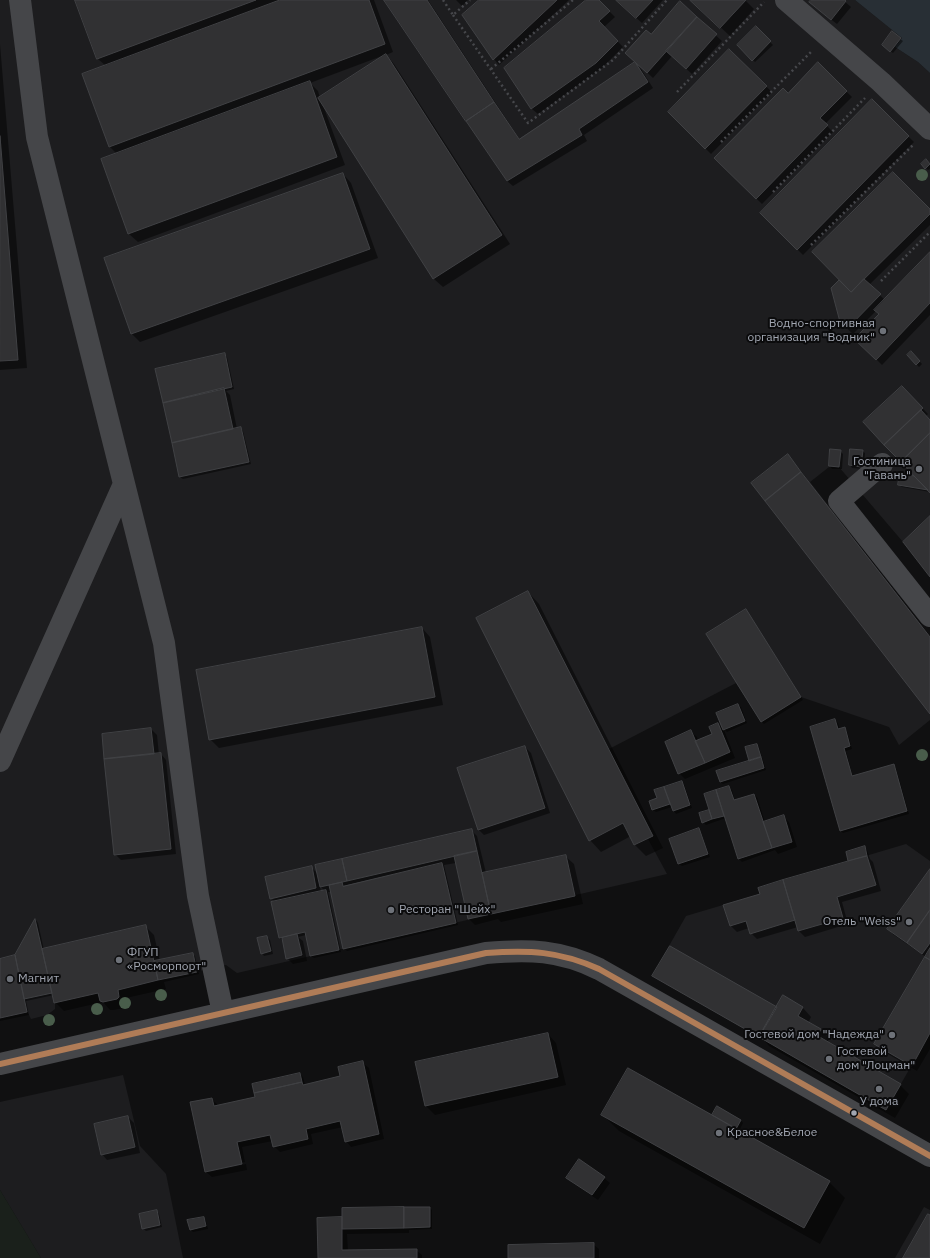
<!DOCTYPE html>
<meta charset="utf-8">
<style>
body{margin:0}
canvas{display:block;background:#101011}
</style>
<canvas width="930" height="1258"></canvas>
<script>
const g = document.querySelector('canvas').getContext('2d');
g.lineJoin = 'round';
function fillPath(path, color) {
  g.fillStyle = color;
  g.fill(path, 'evenodd');
}
function stroke(path, color, width, dash) {
  g.strokeStyle = color;
  g.lineWidth = width;
  g.lineCap = dash ? 'butt' : 'round';
  g.setLineDash(dash || []);
  g.stroke(path);
}
function write(font, color, halo, rows, align = 'center') {
  g.font = font + ' "IBM Plex Sans",sans-serif';
  g.lineWidth = 4;
  g.setLineDash([]);
  g.textBaseline = 'middle';
  g.strokeStyle = halo;
  g.fillStyle = color;
  for (const [text, x, y, turn = 0] of rows) {
    g.save();
    g.translate(x, y);
    g.rotate((+turn || 0) * Math.PI / 180);
    g.textAlign = isNaN(turn) ? turn : align;
    if (halo) g.strokeText(text, 0, 0);
    g.fillText(text, 0, 0);
    g.restore();
  }
}
fillPath(new Path2D(`
 M0,0H855L902,38L895,47L918,62L930,73V577L903,542L839,467H829L810,482L930,637V720L899,745L889,727L801,697L761,722L736,683L609,749L653,836L648,839L667,874L237,973L226,965L158,980L118,990L119,997L117,999L103,1002L100,1001L98,993L55,1003V1009L47,1015L31,1019L29,1015L27,1012L0,1018Z
 M906,844L930,861V1033L886,1110L652,976L686,916L760,894L758,888Z
 M123,1075L140,1146L166,1174L183,1258H41L0,1190V1102Z
 M924,1207L930,1210V1258H895Z`), '#1d1d1f');
fillPath(new Path2D(`
 M0,1190L41,1258H0Z`), '#1a201b');
fillPath(new Path2D(`
 M855,0H930V73L918,62L895,47L902,38Z`), '#282f35');
fillPath(new Path2D(`
 M76,0H374L393,52L386,55L394,64L510,244L443,287L434,279L325,108H324L345,165L138,242L129,234L102,160L117,154L109,146L106,66L98,59ZM382,56L383,57L320,98L318,91L310,83Z
 M385,0H428L520,140L636,63L651,35L680,3L722,41L692,74L672,56L653,78L637,63L636,65L641,69L653,88L584,135L587,141L513,186L507,181Z
 M456,0H468L462,6Z
 M481,0H569L499,65L494,59Z
 M588,0H598L615,17L604,27L623,47L602,68L538,114L532,109L505,68Z
 M616,0H663L642,23Z
 M691,0H745L754,9L730,36Z
 M812,0H843L851,7L837,24L816,8Z
 M756,28L773,45L755,62L738,45Z
 M900,39L903,41L893,53L885,47Z
 M0,44L27,368L0,370Z
 M729,51L772,92L711,154L669,112Z
 M818,64L852,97L825,124L833,132L762,204L715,158L788,94Z
 M872,101L914,142L803,255L761,213Z
 M926,161L930,165V169L928,170L922,164Z
 M343,174L351,183L378,258L140,342L131,333Z
 M930,210V225L869,285L885,300L930,253V315L882,365L856,339L880,314L876,311L853,334L840,322L839,282L845,285Z
 M911,352L922,364L919,367L908,355Z
 M224,354L227,357L234,389L226,391L230,395L237,429L241,428L243,431L251,464L183,479L180,477Z
 M902,387L928,414L925,417L930,421V492L902,487L899,485L901,474L916,477L864,422Z
 M831,450L840,451L843,454L842,469H832L830,466Z
 M862,451L865,453L864,469L852,468L850,465Z
 M788,455L793,461L930,638V712Z
 M528,592L539,604L663,848L646,856L635,845L631,836L601,852L590,840Z
 M748,613L803,700L764,724L761,721Z
 M422,628L430,637L443,705L219,748L210,739Z
 M738,705L741,707L747,723L727,732L724,729Z
 M835,720L838,723L840,730L844,728L847,731L852,749L846,751L853,777L893,765L896,768L909,814L843,833L840,830Z
 M718,724L724,730L735,758L685,779L679,773L691,732L697,737L698,741L713,734Z
 M151,729L157,735L159,755L161,754L166,760L176,854L121,860L115,854Z
 M756,745L759,747L766,770L723,784L720,782L750,761Z
 M525,747L531,753L550,813L484,835L478,829Z
 M682,782L684,784L692,808L676,814L674,811L672,807L656,812L653,810L650,802L658,799L656,791Z
 M729,787L732,790L735,801L754,795L757,797L765,822L783,816L789,822L797,847L778,854L775,850L742,862L739,859L726,818L706,825L703,822L701,813L710,811L705,795Z
 M699,829L701,832L710,857L682,866L679,864L671,839Z
 M471,830L477,836L486,873L565,856L574,864L583,904L501,922L498,919L475,925L469,919L456,863L444,865L458,925L347,951L344,948L331,892H328L341,952L314,958L311,956L306,935L298,937L303,941L307,961L293,964L287,958L283,940L280,938L275,902L271,898L311,867L318,874ZM320,886L325,891L321,892Z
 M864,847L867,850L870,859L873,862L881,891L842,902L848,924L805,937L799,931L798,927L757,939L751,933L749,928L737,932L731,926L725,906L761,895L850,862L847,853Z
 M930,871V1049L917,1071L881,1050L876,1044L926,957L894,935L888,929Z
 M36,920L38,923L44,950L145,926L154,935L160,961L192,954L195,956L199,974L164,982L166,989L126,998L128,1006L126,1008L113,1010H110L103,1002L64,1011L55,1002L54,995L26,1001L29,1015L0,1021V959L15,956Z
 M267,937L270,940L273,954L264,956L262,953Z
 M654,976L777,1008L783,997L803,1008L811,1017L808,1023L821,1030L829,1039L827,1043L900,1085L909,1094L895,1118L769,1046L763,1039L656,978Z
 M548,1034L556,1043L566,1085L435,1115L426,1106L416,1063Z
 M363,1063L369,1068L384,1139L351,1147L346,1141L343,1127L311,1134L313,1144L280,1152L274,1146L273,1141L242,1147L245,1162L209,1170V1172L246,1164L247,1170L212,1177L206,1172L191,1103L211,1099L217,1104L218,1107L256,1098L300,1074L303,1077L305,1085L341,1077Z
 M603,1115L741,1120L743,1123L739,1131L829,1182L845,1198L820,1244L619,1131Z
 M128,1117L134,1123L140,1153L107,1160L102,1154Z
 M568,1177L604,1178L610,1183L598,1200L573,1183Z
 M430,1208L432,1210V1229L409,1230V1233L347,1234L348,1251L416,1250L422,1255V1258H319L343,1218Z
 M157,1211L159,1214L162,1227L146,1231L143,1228Z
 M204,1218L206,1221L208,1229L193,1232L191,1230Z
 M593,1244L599,1249V1258H509Z`), '#0007');
const building = new Path2D(`
 M75,0H256L97,59Z
 M280,0H369L385,44L109,147L82,74Z
 M384,0H427L494,102L466,121Z
 M479,0H557L493,60L462,15Z
 M586,0H599L610,11L599,21L618,41L596,63L531,109L504,68Z
 M616,0H653L636,18Z
 M690,0H746L720,28Z
 M811,0H845L846,1L831,20L809,2Z
 M680,1L697,17L647,73L625,53L646,30L651,34Z
 M697,17L717,34L686,69L666,51Z
 M756,26L771,41L752,61L737,45Z
 M892,31L901,38L890,52L882,45Z
 M729,49L767,86L705,149L668,112Z
 M386,54L502,235L433,279L318,98Z
 M635,62L648,82L579,129L582,135L507,181L466,121L494,102L519,139Z
 M818,62L847,91L820,118L828,125L756,199L714,158L783,88L788,93Z
 M310,81L337,157L128,234L101,159Z
 M872,99L909,136L797,250L760,213Z
 M0,136L18,360L0,361Z
 M926,159L930,164L925,169L921,164Z
 M893,172L930,209V214L851,292L812,252Z
 M343,173L370,249L131,334L104,258Z
 M930,252V303L876,360L854,339L879,314L874,310Z
 M864,279L881,294L847,329L840,322L831,288L839,280L851,292Z
 M911,351L920,361L916,365L907,355Z
 M225,353L232,387L163,403L155,369Z
 M902,386L923,408L884,445L863,422Z
 M224,388L233,429L172,443L163,403Z
 M921,410L930,420V433L901,462L884,445Z
 M241,427L249,462L179,477L172,443Z
 M930,433V493L901,462Z
 M830,449L841,450L839,467L829,466Z
 M850,449L863,450L861,467L849,465Z
 M788,454L801,472L765,501L751,483Z
 M801,472L930,637V714L765,501Z
 M900,473L914,476L928,490L898,485Z
 M930,516V577L903,542Z
 M528,591L653,836L634,845L623,823L589,841L476,618Z
 M746,609L801,697L761,722L706,634Z
 M422,627L435,697L209,740L196,670Z
 M738,704L745,721L723,730L716,713Z
 M835,719L838,729L845,727L850,746L844,748L852,776L894,764L907,811L840,831L810,727Z
 M718,723L730,752L705,763L695,741L712,734L709,727Z
 M151,728L154,754L104,759L102,734Z
 M691,730L705,763L678,774L665,742Z
 M757,744L761,757L749,761L745,747Z
 M525,746L545,808L478,830L457,768Z
 M161,753L171,849L114,855L104,759Z
 M761,757L764,768L720,782L716,771Z
 M682,781L690,805L673,811L664,787Z
 M729,786L734,800L754,794L772,848L738,859L716,790Z
 M664,787L670,804L652,810L649,801L657,798L654,790Z
 M716,790L724,816L712,819L704,794Z
 M709,810L712,819L702,823L699,813Z
 M784,815L792,842L772,848L763,822Z
 M699,828L708,854L678,864L669,839Z
 M472,829L477,851L347,881L342,859Z
 M865,846L867,856L848,861L846,852Z
 M477,851L491,914L468,919L454,856Z
 M566,855L575,896L491,914L482,873Z
 M867,856L876,885L837,897L843,918L798,931L783,880Z
 M342,859L347,881L320,887L315,865Z
 M442,863L456,923L343,949L329,885L342,882L343,886Z
 M312,866L316,888L270,899L265,877Z
 M930,869V910L907,943L887,929Z
 M783,880L795,920L750,934L746,921L730,926L723,905L760,894L758,888Z
 M326,890L339,950L310,956L305,932L279,938L271,902Z
 M930,910V943L922,954L907,943Z
 M35,919L52,993L24,999L15,955Z
 M146,925L158,980L118,990L119,997L117,999L103,1002L100,1001L98,993L54,1003L42,949Z
 M297,934L302,955L286,959L282,938Z
 M267,936L271,951L261,954L257,938Z
 M670,946L777,1007L759,1037L652,976Z
 M930,948V960L925,957Z
 M193,953L197,972L158,980L154,961Z
 M15,955L27,1012L0,1018V959Z
 M925,957L930,960V1033L912,1066L874,1044Z
 M783,995L803,1007L798,1016L821,1029L818,1036L901,1084L886,1110L759,1037Z
 M548,1033L558,1077L425,1106L415,1062Z
 M363,1061L379,1134L345,1142L340,1121L306,1129L308,1139L273,1147L270,1135L237,1142L242,1164L205,1172L190,1102L212,1098L214,1106L255,1097L254,1093L302,1082L303,1085L340,1076L338,1067Z
 M628,1068L830,1181L804,1228L601,1115Z
 M300,1073L302,1082L254,1093L252,1084Z
 M717,1106L741,1120L736,1129L712,1115Z
 M128,1116L135,1147L101,1155L94,1124Z
 M579,1159L605,1177L592,1195L566,1178Z
 M404,1207H430V1227L404,1228Z
 M404,1207V1228L342,1229V1208Z
 M157,1210L160,1225L142,1229L139,1214Z
 M928,1214L930,1215V1258H903Z
 M204,1217L206,1226L190,1230L187,1220Z
 M342,1217V1250L417,1249V1258H318L317,1218Z
 M594,1243V1258H508V1245Z`);
fillPath(building, '#313133');
stroke(building, '#404144', 1);
stroke(new Path2D(`
 M443,0L453,15L470,0
 M453,15L528,123L613,60L667,0
 M491,69L573,0
 M677,92L764,2
 M721,142L811,52
 M773,192L865,98
 M811,245L913,145
 M881,281L930,232`), '#46474b', 2.5, [2, 3]);
stroke(new Path2D(`
 M20,0L37,137L164,643L198,896L223,1013
 M786,0L881,82L930,129
 M882,464L839,501L930,616
 M0,761L124,484
 M0,1064L486,953C529,949 560,950 599,969L930,1156`), '#454649', 22);
stroke(new Path2D(`
 M0,1064L486,953C529,950 559,951 599,969L930,1156`), '#b07c57', 6);
g.fillStyle = '#495d4b';
for (const [x, y] of [
 [922,175],
 [922,755],
 [161,995],
 [125,1003],
 [97,1009],
 [49,1020]
]) {
  g.beginPath();
  g.arc(x, y, 6, 0, 2 * Math.PI);
  g.fill();
}
for (const [x, y, r, color] of [
 [883,331,4,"#6e7279"],
 [919,469,4,"#6e7279"],
 [391,910,4,"#6e7279"],
 [909,922,4,"#6e7279"],
 [119,960,4,"#6e7279"],
 [10,979,4,"#6e7279"],
 [892,1035,4,"#6e7279"],
 [829,1059,4,"#6e7279"],
 [879,1089,4,"#6e7279"],
 [854,1113,3.5,"#a1a6b1"],
 [719,1133,4,"#6e7279"]
]) {
  const dot = new Path2D();
  dot.arc(x, y, r, 0, 2 * Math.PI);
  g.fillStyle = color;
  g.fill(dot);
  stroke(dot, '#0b0b0c', 1.5);
}
write('12px', '#a1a6b1', '#0b0b0c', [
 ["Водно-спортивная",875,324,"right"],
 ["организация \"Водник\"",875,338,"right"],
 ["Гостиница",911,462,"right"],
 ["\"Гавань\"",911,476,"right"],
 ["Ресторан \"Шейх\"",399,910],
 ["Отель \"Weiss\"",901,922,"right"],
 ["ФГУП",127,953],
 ["«Росморпорт\"",127,967],
 ["Магнит",18,979],
 ["Гостевой дом \"Надежда\"",884,1035,"right"],
 ["Гостевой",837,1052],
 ["дом \"Лоцман\"",837,1066],
 ["У дома",879,1102,"center"],
 ["Красное&Белое",727,1133]
], 'left');
</script>
